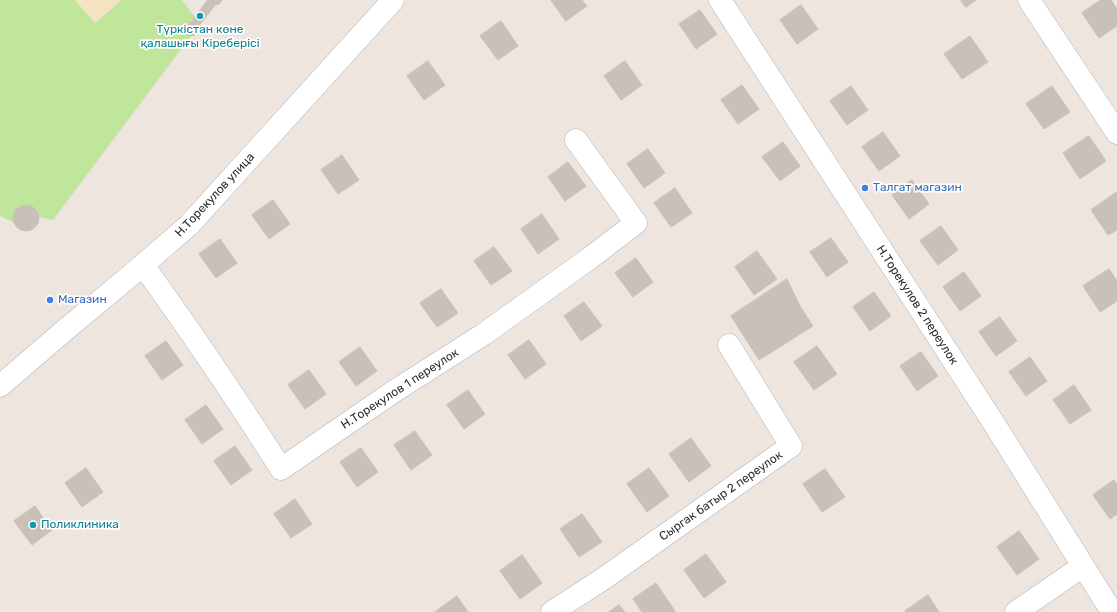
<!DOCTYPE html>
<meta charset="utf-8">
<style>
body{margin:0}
canvas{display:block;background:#eee5df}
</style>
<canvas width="1117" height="612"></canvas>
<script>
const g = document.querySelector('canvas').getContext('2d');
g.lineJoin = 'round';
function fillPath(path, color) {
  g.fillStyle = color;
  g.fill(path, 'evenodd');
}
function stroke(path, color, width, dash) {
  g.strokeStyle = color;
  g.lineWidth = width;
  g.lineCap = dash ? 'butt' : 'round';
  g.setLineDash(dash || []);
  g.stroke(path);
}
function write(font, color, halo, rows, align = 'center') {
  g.font = font + ' Rubik,sans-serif';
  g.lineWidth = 3.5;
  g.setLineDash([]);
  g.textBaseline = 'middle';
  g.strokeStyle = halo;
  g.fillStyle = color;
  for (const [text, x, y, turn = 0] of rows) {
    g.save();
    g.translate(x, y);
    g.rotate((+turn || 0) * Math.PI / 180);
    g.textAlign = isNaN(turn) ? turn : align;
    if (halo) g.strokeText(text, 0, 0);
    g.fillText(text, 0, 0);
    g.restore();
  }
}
fillPath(new Path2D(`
 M0,0H75L95,23L121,0H182L195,17L191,22L187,24C183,29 185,35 191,36L53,220L39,217C36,197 8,204 15,223L0,216Z`), '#c0e69b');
fillPath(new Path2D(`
 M75,0H121L95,23Z`), '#f4e4c2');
const building = new Path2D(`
 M208,0H222L219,4L215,5L198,27V31L195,35L189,36L185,32L186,26L191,22Z
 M551,0H582L587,6L566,21Z
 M961,0H976L966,7Z
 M1101,0H1111L1117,9V26L1099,38L1082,13Z
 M801,5L818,29L797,44L780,20Z
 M700,10L717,34L696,49L679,24Z
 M501,21L518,46L498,60L480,36Z
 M970,36L988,62L962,79L944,54Z
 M428,61L445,85L424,100L407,76Z
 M625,61L642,85L621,100L604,76Z
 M742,85L759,109L738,124L721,100Z
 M851,86L868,110L847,125L830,101Z
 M1052,86L1070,112L1044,129L1026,104Z
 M883,132L900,156L879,171L862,147Z
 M1089,136L1106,161L1080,179L1063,153Z
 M783,142L800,166L780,181L762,157Z
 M648,149L665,173L644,188L627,164Z
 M342,155L359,180L338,194L321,170Z
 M568,162L586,186L565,201L548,177Z
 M912,180L929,204L909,219L892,195Z
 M675,188L692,213L671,227L654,203Z
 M1117,192V230L1108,235L1091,210Z
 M273,200L290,224L269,239L252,215Z
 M13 218a13 13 0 1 1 26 0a13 13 0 1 1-26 0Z
 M542,214L559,239L538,254L521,229Z
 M941,226L958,250L938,265L920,241Z
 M831,238L848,262L827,277L810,252Z
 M220,239L237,263L216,278L199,254Z
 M494,247L512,271L491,285L474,261Z
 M757,251L777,279L754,295L735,267Z
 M636,258L653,282L633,297L615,273Z
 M1109,269L1117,281V301L1100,312L1083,286Z
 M964,272L981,296L960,311L943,287Z
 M787,279L800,306L813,326L759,360L731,316Z
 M441,289L458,313L437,327L420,303Z
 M874,292L891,316L870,331L853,307Z
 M584,302L602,326L581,341L564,316Z
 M1000,317L1017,341L996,356L979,332Z
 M529,340L546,364L525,379L508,355Z
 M166,341L183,365L162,380L145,356Z
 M817,346L837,374L814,390L794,362Z
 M360,347L377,371L356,386L339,362Z
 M921,352L938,376L917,391L900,366Z
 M1030,357L1047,381L1026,396L1009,372Z
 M309,370L326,394L305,409L288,385Z
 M1074,385L1091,410L1070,424L1053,400Z
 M468,390L485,414L464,429L447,405Z
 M206,405L223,429L202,444L185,420Z
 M415,431L432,455L411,470L394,445Z
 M691,438L711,466L689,482L669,454Z
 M235,446L252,470L231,485L214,461Z
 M361,448L378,472L357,487L340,462Z
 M86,468L103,492L82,507L65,483Z
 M649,468L669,496L647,512L627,484Z
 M825,469L845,497L822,512L803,484Z
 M1114,480L1117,484V514L1110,519L1093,495Z
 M295,499L312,524L291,538L274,514Z
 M35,506L52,530L32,545L14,521Z
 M582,514L602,542L579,557L560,529Z
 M1019,531L1039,559L1017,575L997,547Z
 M706,554L726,582L704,598L684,570Z
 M522,555L542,583L520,599L500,571Z
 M656,583L675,611V612H642L633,599Z
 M928,595L939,612H906L905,611Z
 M457,596L468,612H435Z
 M619,605L625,612H609Z`);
fillPath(building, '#c7c1ba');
stroke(building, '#cac1b8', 1);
const minor = new Path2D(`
 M720,0L993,422L1112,612
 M1029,0L1117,133
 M143,265C191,332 237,399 281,469L393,392L484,334L590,258L636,223L576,140
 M0,386L65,330L143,265L189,225L393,0
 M552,612L603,579L791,446L729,345
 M1016,612L1083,566`);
stroke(minor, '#afb4bd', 23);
stroke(minor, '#fff', 22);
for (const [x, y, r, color] of [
 [200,16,4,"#0f9aa8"],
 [865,188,4,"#3f7fe0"],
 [50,300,4,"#3f7fe0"],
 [33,525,4,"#0f9aa8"]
]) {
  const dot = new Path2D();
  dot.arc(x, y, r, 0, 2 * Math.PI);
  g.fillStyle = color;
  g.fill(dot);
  stroke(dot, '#fff', 1.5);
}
write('12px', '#0d838f', '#fff', [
 ["Түркістан көне",200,30],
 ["қалашығы Кіреберісі",200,44],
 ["Поликлиника",41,525,"left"]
]);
write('12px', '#366cbe', '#fff', [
 ["Талгат магазин",873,188],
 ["Магазин",58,300]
], 'left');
write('12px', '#2d2d2d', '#fff', [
 ["Н.Торекулов улица",215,195,-47],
 ["Н.Торекулов 2 переулок",917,305,57],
 ["Н.Торекулов 1 переулок",400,389,-33],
 ["Сыргак батыр 2 переулок",721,496,-35]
]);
</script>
